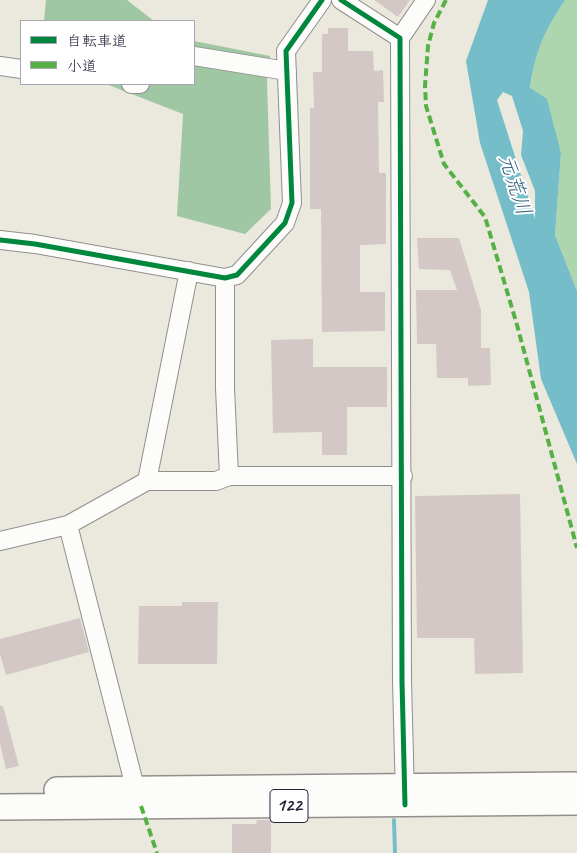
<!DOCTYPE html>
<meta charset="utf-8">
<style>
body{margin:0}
#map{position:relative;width:577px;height:853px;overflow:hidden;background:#ebe9dd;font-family:Caveat,"Klee One",sans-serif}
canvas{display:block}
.legend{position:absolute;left:20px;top:20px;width:175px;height:65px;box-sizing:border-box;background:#fff;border:1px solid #a7a7b1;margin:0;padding:6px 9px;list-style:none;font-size:15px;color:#22223b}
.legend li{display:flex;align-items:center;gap:10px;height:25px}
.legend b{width:25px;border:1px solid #a7a7b1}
</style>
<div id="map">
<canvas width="577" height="853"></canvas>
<ul class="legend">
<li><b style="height:6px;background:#00873e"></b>自転車道</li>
<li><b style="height:6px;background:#55b146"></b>小道</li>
</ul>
</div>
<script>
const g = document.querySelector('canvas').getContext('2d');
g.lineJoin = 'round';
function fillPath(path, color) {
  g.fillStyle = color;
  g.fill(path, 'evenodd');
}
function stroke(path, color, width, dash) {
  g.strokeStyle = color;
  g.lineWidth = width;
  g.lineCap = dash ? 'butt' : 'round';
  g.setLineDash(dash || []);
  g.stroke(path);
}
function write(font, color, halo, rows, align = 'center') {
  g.font = font + ' Caveat,"Klee One",sans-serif';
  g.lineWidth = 4;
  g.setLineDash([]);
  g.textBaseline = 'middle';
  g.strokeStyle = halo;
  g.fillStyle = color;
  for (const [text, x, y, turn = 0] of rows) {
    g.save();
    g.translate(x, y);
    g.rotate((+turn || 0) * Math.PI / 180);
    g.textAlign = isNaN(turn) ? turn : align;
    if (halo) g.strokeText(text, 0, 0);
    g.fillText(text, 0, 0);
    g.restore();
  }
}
fillPath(new Path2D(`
 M565,0H577V291L555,235L561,152L530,89L534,60L547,26Z`), '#add6ae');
fillPath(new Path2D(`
 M46,0H127L154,21H44Z
 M194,41L270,56L267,81L271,209L245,234L177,216L183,114L106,84H194Z`), '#a0c7a3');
fillPath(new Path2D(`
 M488,0H565C544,31 535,51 530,88L547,99L561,153L555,235L577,291V464L541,379L529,292L480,143L466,61ZM503,92L512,96L523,131L521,155L535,191V219L497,100Z`), '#75bec9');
stroke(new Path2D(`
 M394,820L395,853`), '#75bec9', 4);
fillPath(new Path2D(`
 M374,0H410L398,17Z
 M328,28H348V51H373L374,71L383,70L384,102H378L379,173H386V244L360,245V292H385V331L322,332L321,209H310V108H314L313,72H322V34H328Z
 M417,238H459L481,310V348H490L491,385L468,386V378H437L436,344H417L416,290H457L450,270L419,269Z
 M313,339V367H387V407H347V455H322V432L273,433L271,340Z
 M520,494L523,673L475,674L474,638H417L415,496Z
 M182,602H218L217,664H138L139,606H182Z
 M80,618L89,652L6,675L0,654V639Z
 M0,706H3L19,766L6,769L0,744Z
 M257,820H271V853H232V824H256Z`), '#d4c8c6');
const minor = new Path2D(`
 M341,0L400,38L402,681L405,797
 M400,38L426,0
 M194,56L287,71
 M0,66L21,69
 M131,84H140
 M0,240L35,244L225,278L237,275L285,223L292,203L286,51L322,0
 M225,278V388L229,476H403
 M147,481L189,271
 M68,525L138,799
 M0,541L68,525L147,481H216L229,476`);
const highway = new Path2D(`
 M57,790L575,785
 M0,807L577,802`);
stroke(minor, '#908f8d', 20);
stroke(highway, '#908f8d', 28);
stroke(minor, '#fcfcfa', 18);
stroke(highway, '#fcfcfa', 25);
stroke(new Path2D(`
 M446,0L434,23L428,46L425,86L426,106L444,164L485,217L517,325L577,548
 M141,806L157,853`), '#55b146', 4, [8, 4]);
stroke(new Path2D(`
 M341,0L400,38L402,681L405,805
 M0,240L35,244L225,278L237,275L285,223L292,203L286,51L322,0`), '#00873e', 5);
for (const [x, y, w] of [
 [289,806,38]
]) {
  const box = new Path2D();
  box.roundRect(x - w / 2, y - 16.5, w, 33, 4);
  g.fillStyle = '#fff';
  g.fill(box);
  stroke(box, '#22223b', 1);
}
write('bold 19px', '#22223b', null, [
 ["122",289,806]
]);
write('italic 21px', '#306077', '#fff', [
 ["元荒川",514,185,72]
]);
</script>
